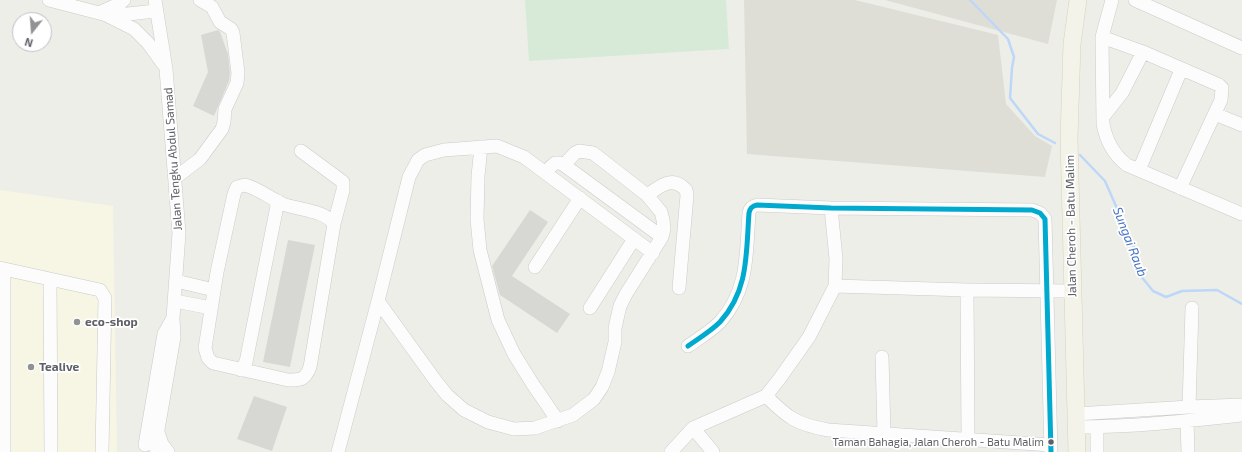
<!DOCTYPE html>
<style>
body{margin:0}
#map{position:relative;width:1242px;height:452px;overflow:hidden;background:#eeeee9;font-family:"Exo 2",sans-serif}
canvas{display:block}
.north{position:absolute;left:12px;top:12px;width:40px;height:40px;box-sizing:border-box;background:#fff;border:1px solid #bfc0c2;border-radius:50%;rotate:197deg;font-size:11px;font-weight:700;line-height:16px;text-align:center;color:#5e6167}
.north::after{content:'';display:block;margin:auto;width:14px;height:18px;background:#909294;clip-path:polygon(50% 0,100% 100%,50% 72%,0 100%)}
</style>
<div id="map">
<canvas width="1242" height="452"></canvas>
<div class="north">N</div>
</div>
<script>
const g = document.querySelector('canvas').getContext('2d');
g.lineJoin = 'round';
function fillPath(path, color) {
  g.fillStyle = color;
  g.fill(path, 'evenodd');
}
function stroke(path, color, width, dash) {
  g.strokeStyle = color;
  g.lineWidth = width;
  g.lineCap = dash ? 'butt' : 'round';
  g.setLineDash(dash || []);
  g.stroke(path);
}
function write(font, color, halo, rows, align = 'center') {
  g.font = font + ' "Exo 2",sans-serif';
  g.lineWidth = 3.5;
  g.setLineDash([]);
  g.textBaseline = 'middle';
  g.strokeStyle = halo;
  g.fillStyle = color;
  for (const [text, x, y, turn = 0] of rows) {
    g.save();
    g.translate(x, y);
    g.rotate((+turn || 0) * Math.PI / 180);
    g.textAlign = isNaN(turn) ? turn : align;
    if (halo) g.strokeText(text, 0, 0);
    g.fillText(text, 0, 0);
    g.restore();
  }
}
fillPath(new Path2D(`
 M0,190L113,206L117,452H0Z`), '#f7f5e3');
fillPath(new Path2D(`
 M744,0H855L998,35L1006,104L1035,136L1052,146L1045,177L747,154Z
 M885,0H1057L1048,44Z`), '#deded7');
fillPath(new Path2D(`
 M525,0H726L729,49L529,61Z`), '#d6ead7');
stroke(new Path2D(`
 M970,0L1008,39L1014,57L1012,68L1010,98L1038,134L1055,143
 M1080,155L1105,181L1137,254L1140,275L1153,291L1166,297L1182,291L1217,290L1242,304`), '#bdd7f8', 2.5);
fillPath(new Path2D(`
 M218,30L220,32L228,54L230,73L229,81L214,116L193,106L208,72L201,35Z
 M530,210L548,222L512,276L570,314L557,333L500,295L492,266Z
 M288,240L315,245L290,367L263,362Z
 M254,396L287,407L272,451L237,439Z`), '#d7d7d4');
const minor = new Path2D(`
 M49,0L103,14H128L156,11
 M155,0L166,69L179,233L173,318L174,337L155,447
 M1112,0L1102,37L1103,124C1106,140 1114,155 1127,165L1242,214
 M1135,0L1242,48
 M101,12L119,4L124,0
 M106,15L134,29L148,43L163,64
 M1102,37L1143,52L1219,85L1222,88L1221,100L1180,188
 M1215,114L1242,125
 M1103,117L1122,93L1143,52
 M481,147L478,176L477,219L480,250L498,320L514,354L532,383L558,421
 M301,151L343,182V190L334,224
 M1139,170L1181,70
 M545,172L555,163H560L564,165L662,237
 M175,178L200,159L222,129L224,122L225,109L237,83L238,73L233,33L231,29L220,22L212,7L200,0
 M245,185C259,189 270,198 283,204C298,210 325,210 334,224L310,367C305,380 301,380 288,380L213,363L208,358L205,348L217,272L234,194L237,187Z
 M647,195C661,186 672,175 686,190L687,195L679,288
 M535,267L580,198
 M0,268L100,290L105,298L102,452
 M4,269V452
 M50,279L51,452
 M176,281L214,290
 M835,286L967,290L1073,291
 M967,290L968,440
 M175,301L211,308
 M378,301L435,380L447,395L464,410L488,422L514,429L535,428L573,415L594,399L602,387L608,372L615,342V328L620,306L626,294L662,237L664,229L663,220L661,212L647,195L593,153L579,151L575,153L564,165
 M590,308L634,239
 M688,346C698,339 711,331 720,322C749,290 746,253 749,213C750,208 752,206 757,205L831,208L1032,210L1040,213L1045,219L1051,452
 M882,357L884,433
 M241,370L246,362L278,201
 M766,396C788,418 796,424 828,430L1051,445
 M1189,407L1192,308
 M1076,414L1189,407L1242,405
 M1187,421L1188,452
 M1076,427C1132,427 1187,421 1242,415
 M1097,427V452
 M693,428L713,452
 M158,432L162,444L168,452
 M145,445L164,334L173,318
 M338,452L378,301L409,177L418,160L425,155L444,150L497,146L524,157L653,253
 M671,452L693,428L766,396L780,378L809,337L835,286L836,259L831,208`);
const major = new Path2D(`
 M1077,452L1069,138L1072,44L1078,0`);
stroke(minor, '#cacaca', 14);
stroke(major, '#d6d2b7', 18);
stroke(minor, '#fcfcfc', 13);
stroke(major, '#f3f3e9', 17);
stroke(new Path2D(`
 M688,346C698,339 711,331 720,322C749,290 746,253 749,213C750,208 752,206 757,205L831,208L1032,210L1040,213L1045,219L1051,452`), '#00a9ce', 5);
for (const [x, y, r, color] of [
 [77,322,4,"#909294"],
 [31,367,4,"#909294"],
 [1051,442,3.5,"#5e6167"]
]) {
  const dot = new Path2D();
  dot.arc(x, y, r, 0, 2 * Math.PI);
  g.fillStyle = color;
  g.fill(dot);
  stroke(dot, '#fff', 1.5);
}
write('11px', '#5e6167', '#fff', [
 ["Taman Bahagia, Jalan Cheroh - Batu Malim",1044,442]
], 'right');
write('12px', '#5e6167', '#fff', [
 ["Jalan Tengku Abdul Samad",173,159,-94],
 ["Jalan Cheroh - Batu Malim",1071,226,-91]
]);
write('bold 12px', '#5e6167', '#fff', [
 ["eco-shop",85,322],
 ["Tealive",39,367]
], 'left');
write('italic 13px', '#4873c5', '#fff', [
 ["Sungai Raub",1130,242,69]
]);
</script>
